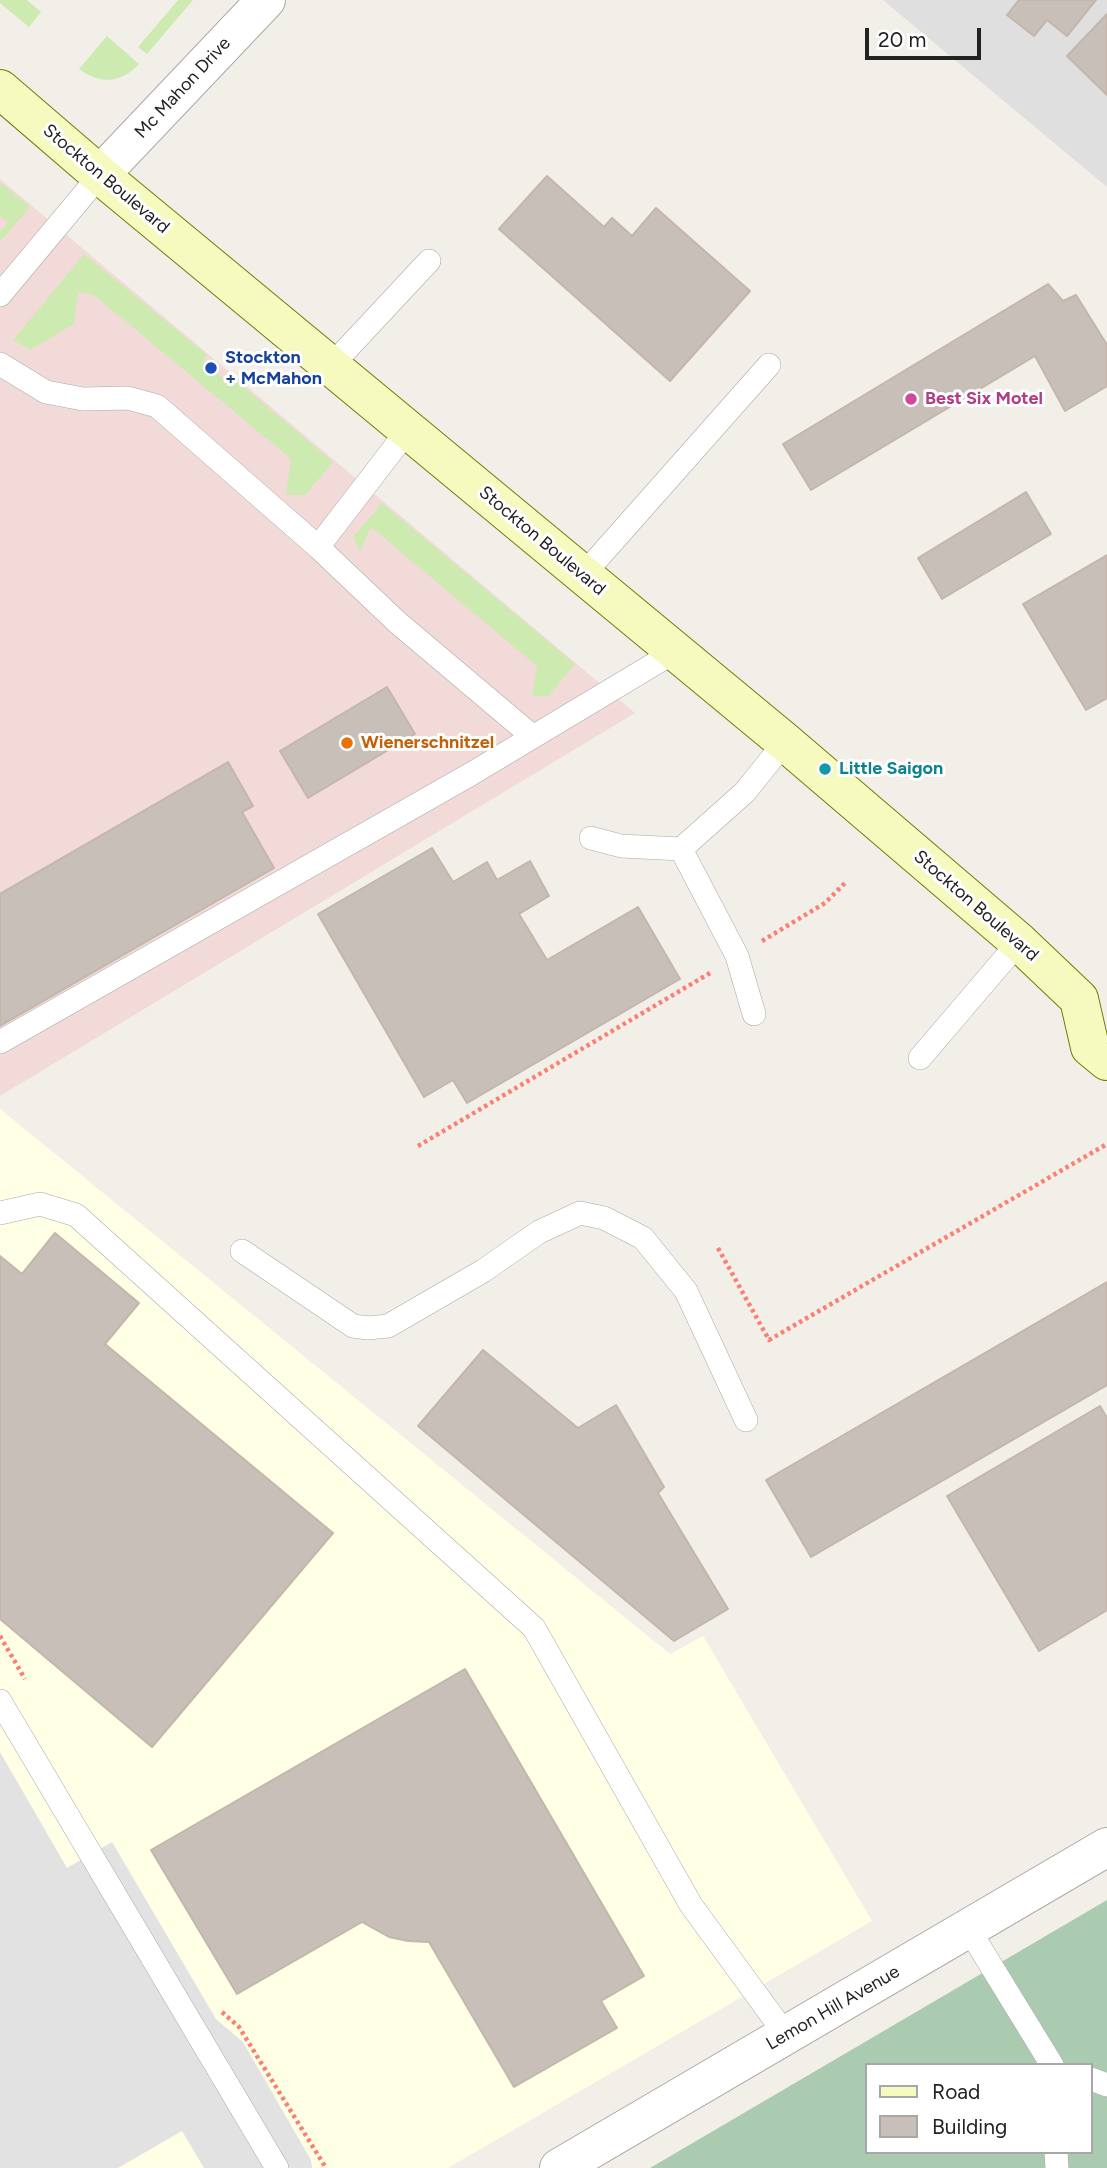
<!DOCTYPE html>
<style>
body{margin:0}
#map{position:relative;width:1107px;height:2168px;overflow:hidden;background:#f2efe9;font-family:Figtree,sans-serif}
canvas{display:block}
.legend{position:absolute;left:865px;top:2063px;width:228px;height:91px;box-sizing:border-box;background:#fff;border:2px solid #a7a7a7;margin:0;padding:9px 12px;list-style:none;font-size:21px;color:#222}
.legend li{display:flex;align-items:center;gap:14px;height:35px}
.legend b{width:35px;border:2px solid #a7a7a7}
.scale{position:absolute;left:865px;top:28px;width:116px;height:32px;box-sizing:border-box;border:4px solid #222;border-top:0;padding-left:9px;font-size:21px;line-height:24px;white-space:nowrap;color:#222;-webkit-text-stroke:5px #fff;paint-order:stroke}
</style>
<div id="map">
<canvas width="1107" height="2168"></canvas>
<ul class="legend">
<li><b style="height:9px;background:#f7fabf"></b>Road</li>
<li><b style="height:19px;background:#c7bfb8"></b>Building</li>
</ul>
<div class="scale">20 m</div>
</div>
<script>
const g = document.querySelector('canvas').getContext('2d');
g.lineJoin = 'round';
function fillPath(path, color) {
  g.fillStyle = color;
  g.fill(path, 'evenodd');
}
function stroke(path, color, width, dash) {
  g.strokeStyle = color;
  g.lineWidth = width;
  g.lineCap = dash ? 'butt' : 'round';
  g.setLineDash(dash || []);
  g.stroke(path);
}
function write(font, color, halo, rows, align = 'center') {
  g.font = font + ' Figtree,sans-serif';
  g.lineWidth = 6;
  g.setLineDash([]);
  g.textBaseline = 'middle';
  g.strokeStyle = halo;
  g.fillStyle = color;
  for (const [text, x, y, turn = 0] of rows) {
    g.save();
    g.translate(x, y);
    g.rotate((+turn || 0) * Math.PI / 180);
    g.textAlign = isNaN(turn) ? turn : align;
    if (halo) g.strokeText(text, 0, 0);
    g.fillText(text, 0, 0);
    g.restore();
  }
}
fillPath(new Path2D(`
 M883,0H1107V187Z`), '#e0dfdf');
fillPath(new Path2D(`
 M0,179L635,713L0,1096Z`), '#f2dad9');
fillPath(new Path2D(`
 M0,1109L670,1654L703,1636L872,1921L448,2168H0Z`), '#ffffe5');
fillPath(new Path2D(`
 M0,0H27L41,12L29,27L0,3Z
 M178,0H193L147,54L138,47Z
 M107,36L139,64C122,83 100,85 79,69Z
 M0,182L30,207L0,242V232L8,222L0,216Z
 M84,254L207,355L203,361L227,382L232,377L333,462L305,495H286L291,459L94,295L78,292L74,324L30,350L13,340Z
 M382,503L575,664L549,696H532L537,666L371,527L360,551L353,537Z`), '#cdebb0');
fillPath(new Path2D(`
 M1107,1900V2168H650ZM867,2065H1091V2152H867Z`), '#aacbaf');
fillPath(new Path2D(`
 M0,1752L67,1868L112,1842L216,2019L243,2042L311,2160L312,2168H204L182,2131L118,2168H0Z`), '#e2e2e2');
const building = new Path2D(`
 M1019,0H1096L1067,36L1047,20L1034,36L1007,15Z
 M1107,14V95L1067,56Z
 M547,176L604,227L612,218L632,236L656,208L750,291L670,381L499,229Z
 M1048,284L1063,301L1076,295L1107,345V386L1065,411L1035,356L811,490L783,444Z
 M1026,492L1051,534L942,599L918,558Z
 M1107,555V698L1086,710L1023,604Z
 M387,687L415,734L308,798L280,751Z
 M228,762L253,806L242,812L274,868L0,1026V894Z
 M432,848L453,882L487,862L497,880L530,861L549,896L519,914L547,960L638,907L680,979L467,1103L453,1080L424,1097L318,914Z
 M55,1233L139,1303L105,1344L333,1533L152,1747L0,1619V1256L22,1274Z
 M1107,1282V1385L811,1557L766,1480Z
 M483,1350L578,1428L616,1405L664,1487L658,1493L728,1609L674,1641L418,1426Z
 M1100,1406L1107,1418V1610L1039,1651L947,1496Z
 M465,1669L644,1976L601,2001L617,2028L514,2087L429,1942L408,1941L389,1937L362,1922L237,1994L151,1850Z`);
fillPath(building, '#c7bfb8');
stroke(building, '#c4b6ab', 2);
const service = new Path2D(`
 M0,295L100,175
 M0,364L46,392L83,399L128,398L157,406L318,547L397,622L532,736
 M331,366L429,261
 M318,547L408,430
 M583,575L769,365
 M591,838L621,846L681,849
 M754,1014L737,956L681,849L745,792L785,742
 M0,1042L471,774L676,651
 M920,1058L1019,942
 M0,1213L40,1204L76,1215L534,1628L691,1905L786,2035
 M242,1251L353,1326L368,1328L388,1326L483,1271L539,1232L580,1213L604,1218L643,1238L686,1291L746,1420
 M0,1701L277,2168
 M968,1928L1052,2065
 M1091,2079L1107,2085
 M1056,2152L1057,2168`);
const minor = new Path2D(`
 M100,175L266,0`);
const tertiary = new Path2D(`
 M559,2168L1107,1847`);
const secondary = new Path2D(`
 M0,89L100,175L785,742L1019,942L1079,999L1090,1047L1107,1061`);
stroke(service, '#a9a9a9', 24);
stroke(minor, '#a9a9a9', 40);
stroke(tertiary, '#a9a9a9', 40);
stroke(secondary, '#707d05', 40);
stroke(new Path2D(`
 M762,941L825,903L847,881
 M418,1146L710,973
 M718,1248L769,1340L1107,1144
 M0,1636L25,1679
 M222,2012L239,2027L326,2168`), '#fa8072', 4.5, [3.5, 3.5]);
stroke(service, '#fff', 23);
stroke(minor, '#fff', 38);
stroke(tertiary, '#fff', 38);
stroke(secondary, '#f7fabf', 38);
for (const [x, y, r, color] of [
 [211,368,7,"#1a4fb4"],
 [911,399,7,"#d1479c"],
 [347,743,7,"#e8710a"],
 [825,769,7,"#0f9aa8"]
]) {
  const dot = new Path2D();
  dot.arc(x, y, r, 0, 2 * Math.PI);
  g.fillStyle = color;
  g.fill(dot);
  stroke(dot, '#fff', 2.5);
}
write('18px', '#222', '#fff', [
 ["Mc Mahon Drive",183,88,-47],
 ["Stockton Boulevard",106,179,40],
 ["Stockton Boulevard",542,541,40],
 ["Stockton Boulevard",976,906,41],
 ["Lemon Hill Avenue",833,2008,-30]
]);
write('bold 18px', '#164399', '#fff', [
 ["Stockton",225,358],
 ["+ McMahon",225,379]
], 'left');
write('bold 18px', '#b23c85', '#fff', [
 ["Best Six Motel",925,399]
], 'left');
write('bold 18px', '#c56008', '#fff', [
 ["Wienerschnitzel",361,743]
], 'left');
write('bold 18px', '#0d838f', '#fff', [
 ["Little Saigon",839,769]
], 'left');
</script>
